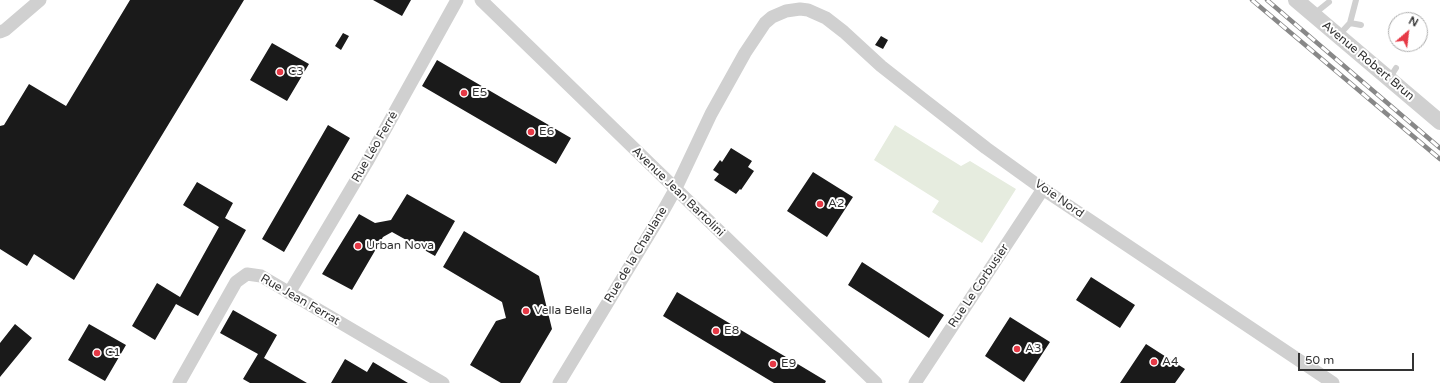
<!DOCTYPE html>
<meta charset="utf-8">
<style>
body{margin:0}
#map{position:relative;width:1440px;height:383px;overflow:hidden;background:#fff;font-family:"Varela Round",sans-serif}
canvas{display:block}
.north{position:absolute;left:1388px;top:12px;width:40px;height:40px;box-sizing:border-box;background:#fff;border:1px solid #adadad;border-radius:50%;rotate:28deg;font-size:11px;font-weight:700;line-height:16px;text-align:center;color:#333}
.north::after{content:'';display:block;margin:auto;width:14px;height:18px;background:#e63946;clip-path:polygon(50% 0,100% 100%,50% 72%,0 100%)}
.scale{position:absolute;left:1298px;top:353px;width:116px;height:18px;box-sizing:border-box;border:2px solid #333;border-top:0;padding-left:5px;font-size:12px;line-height:14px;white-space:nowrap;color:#333;-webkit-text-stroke:3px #fff;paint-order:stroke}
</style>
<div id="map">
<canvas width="1440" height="383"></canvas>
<div class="north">N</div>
<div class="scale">50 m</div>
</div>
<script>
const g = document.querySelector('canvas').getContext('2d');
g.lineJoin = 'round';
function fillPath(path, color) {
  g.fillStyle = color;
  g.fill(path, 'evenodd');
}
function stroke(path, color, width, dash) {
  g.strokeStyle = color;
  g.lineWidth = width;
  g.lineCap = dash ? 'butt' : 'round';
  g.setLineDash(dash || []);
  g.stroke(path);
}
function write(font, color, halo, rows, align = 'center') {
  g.font = font + ' "Varela Round",sans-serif';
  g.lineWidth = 4;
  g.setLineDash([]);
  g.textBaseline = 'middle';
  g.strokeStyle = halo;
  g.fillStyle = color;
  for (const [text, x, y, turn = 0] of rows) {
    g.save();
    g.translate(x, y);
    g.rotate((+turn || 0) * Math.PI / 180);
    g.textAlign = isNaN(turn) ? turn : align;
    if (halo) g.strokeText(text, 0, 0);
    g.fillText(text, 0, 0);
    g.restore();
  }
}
fillPath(new Path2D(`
 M895,125L961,166L970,161L1016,189L982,243L932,212L939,201L874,160Z`), '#e6ecdf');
fillPath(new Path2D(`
 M130,0H244L74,280L34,254L27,266L0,249V126L4,125L29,84L66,106Z
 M373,0H411L402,16Z
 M343,33L349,36L341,50L335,46Z
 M881,36L888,40L883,49L875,45Z
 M272,43L309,64L287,101L250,80Z
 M437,60L571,138L556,164L422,86Z
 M328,125L350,138L284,252L262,239Z
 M731,148L752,161L748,167L754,171L741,190L740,189L736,194L714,180L719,174L713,170L720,160L722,162Z
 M813,172L853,197L827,237L787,211Z
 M197,182L233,203L225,218L246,230L198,316L176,304L155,340L132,326L157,283L180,297L219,227L183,205Z
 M407,194L455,221L435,256L392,232L383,237L352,290L322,274L359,214L375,223L391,220Z
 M464,231L539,276L552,329L520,383H501L470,365L496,321L506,318L502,302L443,267Z
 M862,262L944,315L929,338L848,285Z
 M1091,277L1135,305L1120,328L1076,300Z
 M677,292L761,342L826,381L825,383H774L663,316Z
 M233,310L277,335L264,358L307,383H250L243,379L258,354L220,333Z
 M1010,317L1050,342L1024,382L985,356Z
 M15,324L32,338L0,377V343Z
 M89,324L126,345L105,381L68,360Z
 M1146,344L1185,369L1175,383H1120Z
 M345,359L367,372L373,362L408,383H331Z`), '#1a1a1a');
stroke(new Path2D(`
 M1314,14L1329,2
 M1350,23L1356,0
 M1339,35L1350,23L1361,25
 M1389,79L1396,68`), '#d0d0d0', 6);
stroke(new Path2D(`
 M481,0L876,383
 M0,32L5,30L40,0
 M289,293L367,162L457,0
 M179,383L236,282L247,274L261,276L443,383
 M559,383L662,213L676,188L711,114L745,53L765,23L772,17L786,11L800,9L808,10L826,18L844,32L881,66L923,99L986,148L1043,189L1333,383
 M915,383L1043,189`), '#d0d0d0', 13);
stroke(new Path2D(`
 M1296,0L1440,122`), '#d0d0d0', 16);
const rail = new Path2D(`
 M1252,0L1440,159
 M1267,0L1440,148`);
stroke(rail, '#888', 4.5);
stroke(rail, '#fff', 3, [9]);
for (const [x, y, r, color] of [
 [280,72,4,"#e63946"],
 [464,93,4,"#e63946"],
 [531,132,4,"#e63946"],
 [820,204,4,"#e63946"],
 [358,246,4,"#e63946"],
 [526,311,4,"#e63946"],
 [716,331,4,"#e63946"],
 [1017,349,4,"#e63946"],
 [97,353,4,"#e63946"],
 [1154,362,4,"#e63946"],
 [773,364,4,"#e63946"]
]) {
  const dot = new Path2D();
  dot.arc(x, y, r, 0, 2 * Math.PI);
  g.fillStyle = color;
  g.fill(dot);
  stroke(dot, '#fff', 1.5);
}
write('12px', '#333', '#fff', [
 ["Avenue Robert Brun",1368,61,40],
 ["Rue Léo Ferré",375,147,-60],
 ["Avenue Jean Bartolini",678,192,44],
 ["Voie Nord",1059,199,35],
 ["Rue de la Chaulane",636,255,-59],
 ["Rue Le Corbusier",979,286,-56],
 ["Rue Jean Ferrat",300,300,30]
]);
write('12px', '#333', '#fff', [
 ["C3",288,72],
 ["E5",472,93],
 ["E6",539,132],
 ["A2",828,204],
 ["Urban Nova",366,246],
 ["Vella Bella",534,311],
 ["E8",724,331],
 ["A3",1025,349],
 ["C1",105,353],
 ["A4",1162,362],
 ["E9",781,364]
], 'left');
</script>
